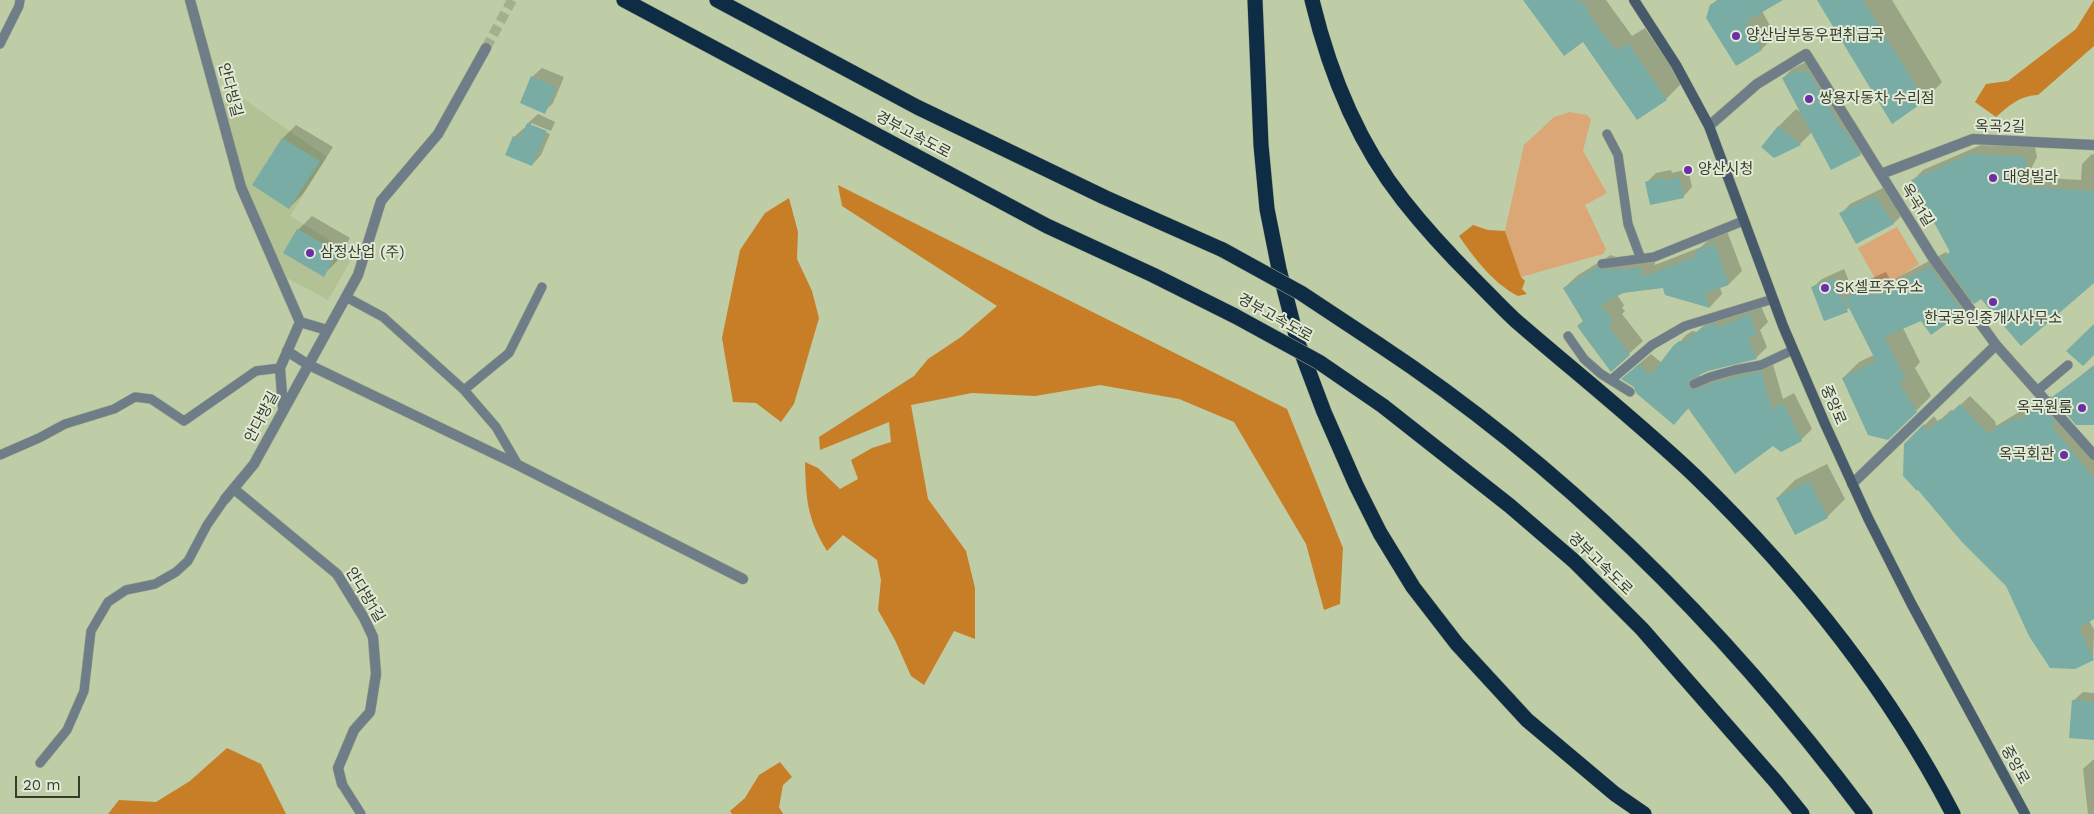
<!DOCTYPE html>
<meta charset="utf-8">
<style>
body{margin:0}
#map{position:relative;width:2094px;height:814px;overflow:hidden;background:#becda5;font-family:"Work Sans",sans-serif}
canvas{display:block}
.scale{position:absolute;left:15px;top:776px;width:65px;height:22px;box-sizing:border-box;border:2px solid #373d2d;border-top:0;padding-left:6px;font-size:15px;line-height:18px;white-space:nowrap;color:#373d2d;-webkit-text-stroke:4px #e2ead6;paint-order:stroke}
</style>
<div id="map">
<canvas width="2094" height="814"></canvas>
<div class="scale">20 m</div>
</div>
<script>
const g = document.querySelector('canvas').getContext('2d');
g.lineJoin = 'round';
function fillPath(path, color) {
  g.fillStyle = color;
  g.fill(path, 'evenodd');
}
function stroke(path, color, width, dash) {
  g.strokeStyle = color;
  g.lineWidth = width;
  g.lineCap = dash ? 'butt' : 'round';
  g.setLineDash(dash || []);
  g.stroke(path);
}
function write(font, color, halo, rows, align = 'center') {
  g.font = font + ' "Work Sans","Noto Sans KR",sans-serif';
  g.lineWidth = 4;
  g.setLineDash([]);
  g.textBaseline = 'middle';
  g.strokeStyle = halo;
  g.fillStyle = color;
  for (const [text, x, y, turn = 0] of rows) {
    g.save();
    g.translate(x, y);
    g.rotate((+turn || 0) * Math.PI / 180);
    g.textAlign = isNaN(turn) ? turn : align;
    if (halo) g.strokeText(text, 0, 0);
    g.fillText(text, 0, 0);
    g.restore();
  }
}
fillPath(new Path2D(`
 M235,93L327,157L290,216L354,255L328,300L287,278L243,186L224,105Z`), '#b2c295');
fillPath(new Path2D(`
 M1570,112L1587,115L1591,119L1583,151L1607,193L1585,205L1606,249L1603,254L1521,277L1505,231L1524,145L1554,117Z
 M1897,227L1919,264L1881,289L1858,248Z`), '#dba777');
fillPath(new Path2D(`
 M2094,0V46L2038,95C2021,95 2008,106 1996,117L1975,102L1986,84L2008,81L2076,29Z
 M838,185L1287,409L1343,548L1340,604L1324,610L1306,544L1234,422L1179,399L1100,385L1035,396L972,393L911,405L928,499L966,551L975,588V639L954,631L924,685L911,676L895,640L878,610L881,580L877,560L843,535L827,551C807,518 806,500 805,462L818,468L840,489L858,479L851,460L872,448L891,442L889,422L820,450L819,437L914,376L928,359L961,337L997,306L842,206Z
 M789,198L798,232L797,259L812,291L819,318L794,404L781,422L756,403L733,402L722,338L740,250L765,213Z
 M1473,225L1488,230L1505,231L1521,277L1525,281L1522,289L1527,294L1518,296C1493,283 1475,259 1459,236Z
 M227,748L261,764L286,814H108L119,800L156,802L190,781Z
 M780,762L792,777L783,785L779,807L783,814H732L730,811L745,798L759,775Z`), '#c87d27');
fillPath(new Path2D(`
 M1525,0H1606L1632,36L1645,28L1682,83L1666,99Z
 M1717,0H1776L1762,11L1775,35L1762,49L1736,64L1711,5Z
 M1818,0H1892L1942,82L1925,100L1892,122Z
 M1806,62L1818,63L1852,121L1854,120L1869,145L1860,154L1812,132L1800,144L1774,156L1778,127L1796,109L1802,113L1783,78L1792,69Z
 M542,68L564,77L553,103L544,112L532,77Z
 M538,114L555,122L551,131L531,123V126L550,134L541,155L532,165L514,137L524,128L526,129L528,123Z
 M296,125L333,147L303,194L289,208L253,185L283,138Z
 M1981,145L2035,147L2037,157L2027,177L2081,180L2082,164L2092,154L2094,155V281L1973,300L1962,311L1931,333L1922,320L1903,328L1920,362L1915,368L1931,396L1916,411L1843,378L1859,362L1874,355L1850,308L1825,319L1812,288L1822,279L1844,269L1853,291L1861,283L1886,272L1891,281L1946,252L1948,254L1951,251L1913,180L1923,170Z
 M1688,169L1692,187L1683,197L1647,182L1656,173L1671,170L1672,173Z
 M1885,187L1903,214L1894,223L1856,242L1841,214L1850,204Z
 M312,216L350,238L337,261L323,275L298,230Z
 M1727,231L1742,271L1729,284L1720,287L1722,294L1710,307L1664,287L1623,292L1617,295L1624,305L1622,308L1625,311L1622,314L1643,341L1611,370L1564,288L1578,275L1611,255L1616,257L1655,255V265L1701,247L1710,238Z
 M1760,304L1768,322L1760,330L1767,347L1756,358L1707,370L1698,374L1702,379L1772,361L1783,399L1794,393L1812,429L1801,440L1774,445L1689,408L1674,423L1634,368L1651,354L1662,363L1686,335L1692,331L1697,332L1713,317Z
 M2094,365V422L2067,413L2062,417L2094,457V618L2089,620L2094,630L2093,659L2007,586L1905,444L1934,416L1938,422L1951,410L1954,411L1970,396L1995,421L1996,426L2024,409L2032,410L2051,396L2053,398Z
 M1827,464L1845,499L1827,517L1777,498L1795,480Z
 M2083,692L2094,693V739L2073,701Z
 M2094,759V814H2088L2083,769Z`), '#0003');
fillPath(new Path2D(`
 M1523,0H1576L1587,5L1588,13L1616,51L1628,43L1667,100L1637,120L1583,42L1564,56Z
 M1718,0H1783L1747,21L1762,50L1736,66L1706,18L1710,5Z
 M1817,0H1863L1925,101L1892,124Z
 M1796,71L1809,72L1842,129L1844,128L1861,155L1831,170L1782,78Z
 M531,76L556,87L545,114L520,103Z
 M527,123L547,131L532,166L505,155L513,136L520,139Z
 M1778,126L1801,145L1774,158L1761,147Z
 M282,138L320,161L289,209L252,185Z
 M1970,154L2025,157L2027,168L2018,186L2094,191V283L2021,346L1981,299L1974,304L1942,258L1950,252L1911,180Z
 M1679,177L1684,198L1650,205L1645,182L1662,178L1663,181Z
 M1875,196L1894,224L1856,244L1839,213Z
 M297,229L338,252L324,277L283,253Z
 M1714,243L1729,285L1705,293L1710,308L1665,295L1663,288L1623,293L1601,305L1612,319L1610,322L1612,325L1609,327L1630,355L1611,372L1577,326L1583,321L1563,288L1597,267L1602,270L1642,268V277L1697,256L1695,251Z
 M1930,266L1963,312L1931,335L1921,321L1884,337L1906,379L1899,382L1917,412L1888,440L1868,435L1842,378L1876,361L1844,298L1871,287L1876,296Z
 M1834,278L1848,312L1824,321L1811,287Z
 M1749,314L1757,334L1748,338L1757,359L1708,371L1691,379L1688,386L1691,389L1696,390L1712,383L1761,371L1772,409L1783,403L1802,441L1781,452L1773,446L1735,474L1688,408L1674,425L1636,393L1634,387L1621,379L1639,364L1651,375L1673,346L1679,341L1685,342L1701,328L1715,323L1717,328Z
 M2094,324V355L2083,366L2066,351Z
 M2094,366V425H2076L2052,397Z
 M1960,404L1986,431V434L2013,419H2021L2041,405L2057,424H2050L2094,478V619L2079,628L2094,660L2075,669L2050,668L2029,636L2006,586L1961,541L1918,490L1917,491L1903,476L1904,444L1924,424L1927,431L1940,419L1943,420Z
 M1809,481L1828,518L1795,535L1776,498Z
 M2072,700L2094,702V740L2069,738Z`), '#78aca4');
stroke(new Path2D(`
 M486,48L512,0`), '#a3b08d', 10, [10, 5]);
const service = new Path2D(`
 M0,44L19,6L20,0
 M1607,134L1618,155L1628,224L1641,259
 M1602,264L1654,257L1743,221
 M346,297L383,317L464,390L496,427L518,465
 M1568,336L1584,359L1601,374L1630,392
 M1611,380L1652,345L1685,326L1773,299
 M1694,384L1710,377L1735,370L1761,365L1793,350
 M464,390L509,353L542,287
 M2037,391L2068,365
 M0,455L39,438L65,424L114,409L135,397L151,399L184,421L256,371L280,368
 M40,763L67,730L84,691L91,631L108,602L126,590L155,584L176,572L188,561L207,525L225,499
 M342,784L361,814`);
const minor = new Path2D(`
 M190,0L241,187L300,322L280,368L283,408
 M1709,126L1757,84L1806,54L1933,258L1996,345L2094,455
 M1881,174L1973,139L2094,145
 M300,322L327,330
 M287,351L307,364L518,465L743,579
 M1852,484L1996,345
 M234,489L337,574L364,618L373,637L376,674L370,712L354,730L338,768L342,784
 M225,499L254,464L358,275L381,201L438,134L486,48`);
const secondary = new Path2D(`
 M1634,0L1676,65L1709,126L1783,326L1825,424L1868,518L1911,603L2025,814`);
const motorway = new Path2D(`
 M624,0L1047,226L1153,275L1235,316
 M717,0L917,107L1104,197L1223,250
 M1255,0L1261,145L1267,209L1279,269L1298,343L1324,412L1356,485L1380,533L1413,587L1457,644L1527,720L1615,794L1644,814
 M1312,0C1329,71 1358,143 1403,200C1425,228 1449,254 1474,279C1488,293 1501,307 1515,320C1575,372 1637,421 1695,476C1798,576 1887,686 1953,814
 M1378,344C1567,469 1730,633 1865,814
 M1383,406L1510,506L1574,561L1642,629L1776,782L1802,814`);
stroke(service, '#9eaa88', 10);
stroke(minor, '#9eaa88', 11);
stroke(secondary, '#9eaa88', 11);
stroke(motorway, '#9eaa88', 16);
stroke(service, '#6f7d89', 9);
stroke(minor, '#6f7d89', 10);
stroke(secondary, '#465a6c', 10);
stroke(motorway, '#0e2d44', 15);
const motorwayBridge = new Path2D(`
 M1223,250L1301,293L1378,344
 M1235,316L1319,362L1383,406`);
stroke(motorwayBridge, '#9eaa88', 16, []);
stroke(motorwayBridge, '#0e2d44', 15);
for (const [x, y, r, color] of [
 [1736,36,5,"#6c2ea4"],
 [1809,99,5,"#6c2ea4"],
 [1688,170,5,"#6c2ea4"],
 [1993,178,5,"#6c2ea4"],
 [310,253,5,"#6c2ea4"],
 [1825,288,5,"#6c2ea4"],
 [1993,302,5,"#6c2ea4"],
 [2082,408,5,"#6c2ea4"],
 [2064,455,5,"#6c2ea4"]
]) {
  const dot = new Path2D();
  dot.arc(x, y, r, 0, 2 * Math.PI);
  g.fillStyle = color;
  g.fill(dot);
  stroke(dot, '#e2ead6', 2);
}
write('15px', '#373d2d', '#e2ead6', [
 ["양산남부동우편취급국",1746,36],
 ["쌍용자동차 수리점",1819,99],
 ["양산시청",1698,170],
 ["대영빌라",2003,178],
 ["삼정산업 (주)",320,253],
 ["SK셀프주유소",1835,288],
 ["한국공인중개사사무소",1993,319,"center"],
 ["옥곡원룸",2072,408,"right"],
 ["옥곡회관",2054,455,"right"]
], 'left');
write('15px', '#373d2d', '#e2ead6', [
 ["안다빙길",230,90,75],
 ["옥곡2길",2000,127,1],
 ["경부고속도로",913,135,28],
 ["옥곡1길",1917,205,58],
 ["경부고속도로",1275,318,29],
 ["중앙로",1833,405,67],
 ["안다방길",262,417,-62],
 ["경부고속도로",1600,564,44],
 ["안다방1길",365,595,59],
 ["중앙로",2015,765,61]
]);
</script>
